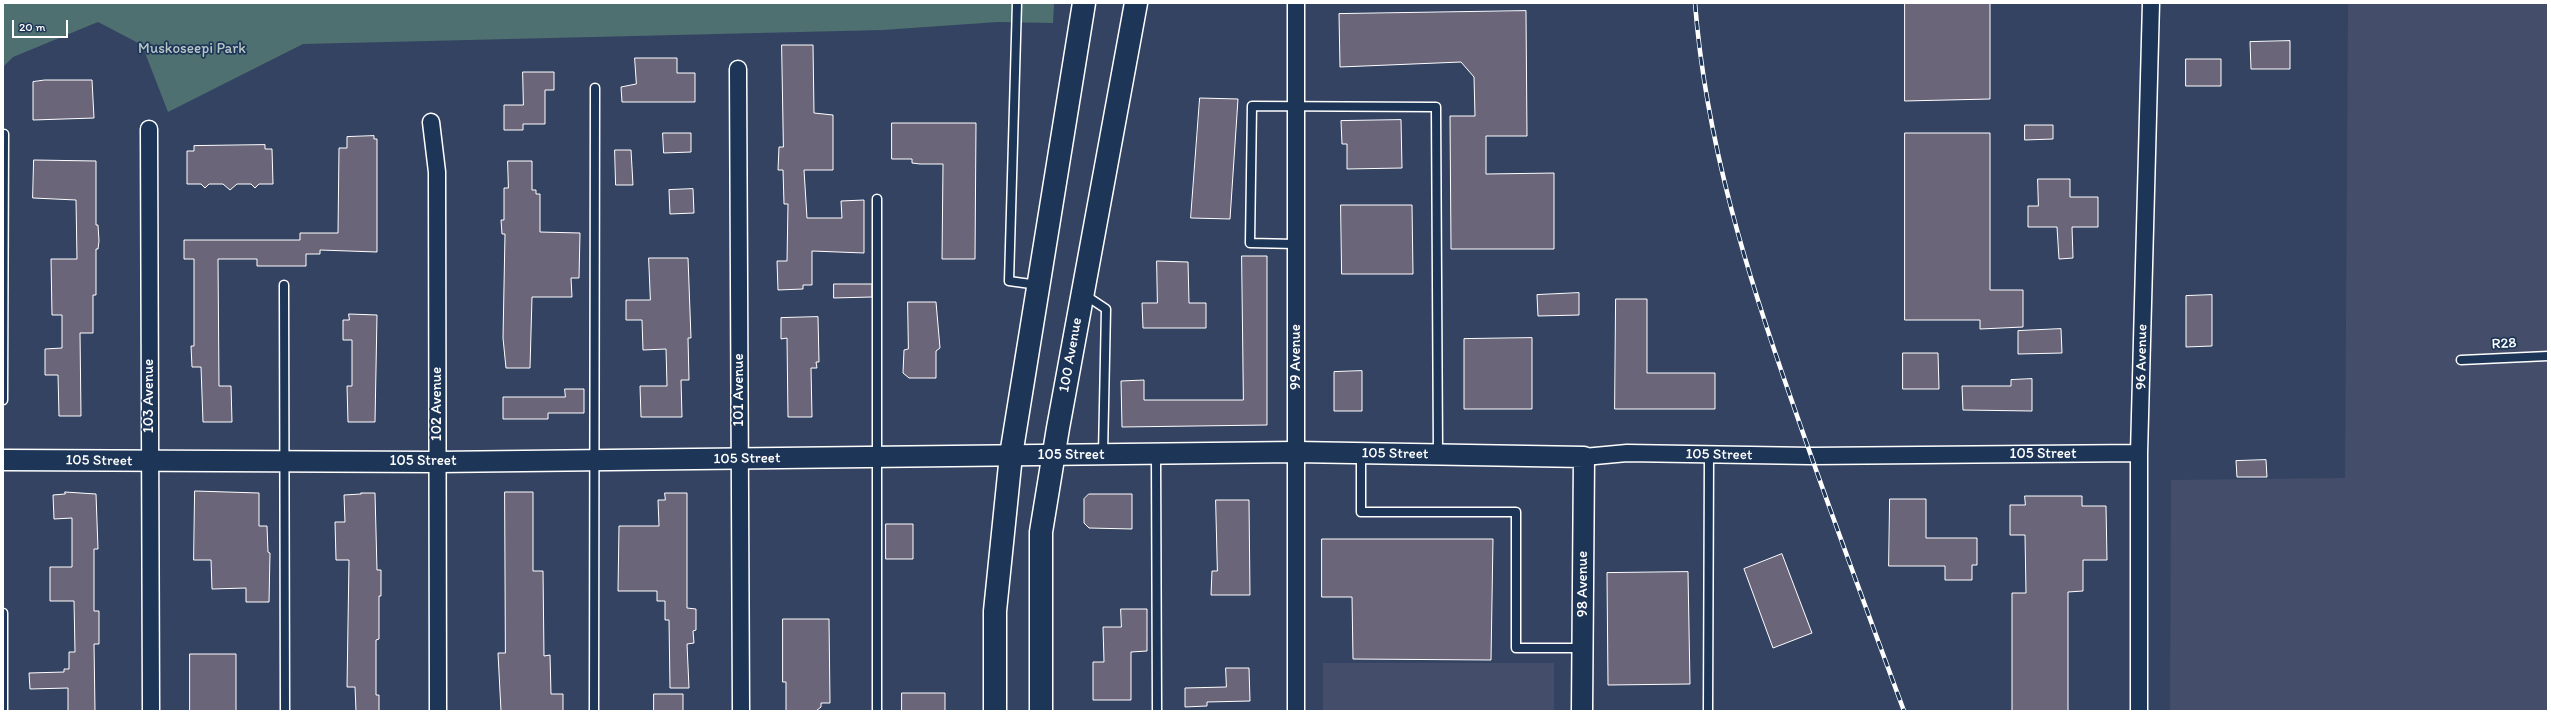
<!DOCTYPE html>
<style>
body{margin:0}
#map{position:relative;width:2551px;height:714px;overflow:hidden;background:#344362;font-family:Itim,sans-serif}
canvas{display:block}
.frame{position:absolute;inset:0;border:4px solid #fff;pointer-events:none}
.scale{position:absolute;left:12px;top:20px;width:56px;height:18px;box-sizing:border-box;border:2px solid #fff;border-top:0;padding-left:5px;font-size:12px;line-height:14px;white-space:nowrap;color:#fff;-webkit-text-stroke:3px #1d3557;paint-order:stroke}
</style>
<div id="map">
<canvas width="2551" height="714"></canvas>
<div class="frame"></div>
<div class="scale">20 m</div>
</div>
<script>
const g = document.querySelector('canvas').getContext('2d');
g.lineJoin = 'round';
function fillPath(path, color) {
  g.fillStyle = color;
  g.fill(path, 'evenodd');
}
function stroke(path, color, width, dash) {
  g.strokeStyle = color;
  g.lineWidth = width;
  g.lineCap = dash ? 'butt' : 'round';
  g.setLineDash(dash || []);
  g.stroke(path);
}
function write(font, color, halo, rows, align = 'center') {
  g.font = font + ' Itim,sans-serif';
  g.lineWidth = 3.5;
  g.setLineDash([]);
  g.textBaseline = 'middle';
  g.strokeStyle = halo;
  g.fillStyle = color;
  for (const [text, x, y, turn = 0] of rows) {
    g.save();
    g.translate(x, y);
    g.rotate((+turn || 0) * Math.PI / 180);
    g.textAlign = isNaN(turn) ? turn : align;
    if (halo) g.strokeText(text, 0, 0);
    g.fillText(text, 0, 0);
    g.restore();
  }
}
fillPath(new Path2D(`
 M2348,3H2548V711H2170L2171,480L2345,478Z
 M1323,663H1554V711H1323Z`), '#444d69');
fillPath(new Path2D(`
 M3,3H1054L1053,23L998,22L883,30L303,44L168,112L142,45L98,22L13,57L3,67Z`), '#4e7071');
const building = new Path2D(`
 M1905,3H1990V99L1905,101Z
 M1526,11L1527,136H1486V174L1554,173V249H1451L1450,116H1475L1474,77L1461,62L1340,67L1339,14Z
 M2290,41V69H2251L2250,42Z
 M782,45H813L814,113L833,115V170H804L807,218H842L841,201L864,200V253L812,251V285H803V289L778,290L777,261H787L788,204H784L783,170H778L779,147H783Z
 M635,58H677V73H695V102H622L621,87L636,84Z
 M2186,59H2221V86H2186Z
 M523,72H554V90H545V124H523V130H504V105H523Z
 M45,80H92L94,118L33,120V82Z
 M1200,98L1238,99L1230,219L1191,218Z
 M1401,120L1402,168L1347,169V144H1342L1341,121Z
 M892,123H976L975,259H942L943,164H920L912,163V159H892Z
 M2025,125H2053V139L2025,140Z
 M663,133H691V152L664,153Z
 M1905,133H1990V290H2023V327L1980,329V320H1905Z
 M374,136V139H377V252L320,250V254H306V266H257V259H218L219,386H231L232,422H203L201,367H192L191,346H194V259H184V240H300V233H338L339,148H347V137Z
 M265,145V149H272L273,184H259L255,188L251,184H237L230,190L223,184H209L205,188L201,184H187V151H194V146Z
 M615,150H631L633,185H616Z
 M34,160L96,161V225H98L99,241L98,249H96V295H93V333H80L81,416H59L58,375H45V349L62,348V315H52L51,259H77L76,200L33,198Z
 M508,161H532V190H536V194H540V232L580,233L579,278H571L572,297H532L530,368H506L503,338L505,234H502L501,220H504V188H508Z
 M2038,179H2070V197H2098V227H2072L2073,258L2059,259L2057,227H2028V206H2038Z
 M693,189L694,213L670,214L669,190Z
 M1341,205H1412L1413,274H1342Z
 M1242,256H1267V425L1122,427L1121,381L1144,380V400H1243Z
 M649,258H688L691,338H688L689,380H681L682,417H641L640,386H667L666,349L643,350L642,320H626V300H650Z
 M1157,261L1188,262L1189,303H1206V328H1143L1142,303H1157Z
 M834,284H872V297L834,298Z
 M1579,293V315L1538,316L1537,295Z
 M2212,295V346L2186,347V296Z
 M1616,299H1647V373H1715V409H1615Z
 M908,302H936L940,348L936,351V378H909L903,373L904,350L908,349Z
 M349,314L377,315L375,422H348L347,386H352V340H343V320H349Z
 M818,317L819,362H816L817,368H811L812,417H788L787,338L781,339V318Z
 M2061,329L2062,353L2018,354V331Z
 M1532,338V409H1464V339Z
 M1903,353H1938L1939,389H1903Z
 M1362,371V411H1334V372Z
 M2032,379V411L1963,410L1962,386H2011V380Z
 M565,389H584V413H548V419H503V397H565Z
 M2266,460L2267,477H2237L2236,461Z
 M195,491L259,493V526H267L268,552L270,553L269,602H246V588L212,589L211,560H194Z
 M65,492L96,494L98,549H94V611H99V644H94L95,711H68V688L30,689L29,673L64,672V669H69V652H75L74,601H50V567H72V518L54,519L53,495L65,494Z
 M505,492H533V571H543L544,656L550,655L551,694H563V711H501L498,653H505Z
 M361,493H375L377,570H381V596H379V639L376,640V695H379V711H356L355,687H347L349,560H336L335,522H345L344,495L361,494Z
 M665,493H687V608L696,609V630L693,631L694,643L687,644L689,688H670L669,620H665V601H657V591H618L619,526H659L658,500H665Z
 M1089,494H1132V529L1089,528L1084,523V499Z
 M2025,496H2082V506H2106L2107,560H2083V591L2068,592V711H2012V593H2026L2025,535H2010V505H2025Z
 M1890,499H1926V538H1977V565H1972V580H1945V566H1889Z
 M1216,500H1249L1250,595H1211L1212,571H1217Z
 M886,524H913V559H886Z
 M1322,539H1493L1491,660L1353,659L1352,597H1322Z
 M1782,554L1812,633L1773,648L1744,569Z
 M1688,572L1690,684L1608,685L1607,573Z
 M1121,609H1147V651L1131,652V700H1093V662H1104L1103,627H1121Z
 M783,619H829L830,703H821V707L816,711H786V682H783Z
 M190,654H236V711H190Z
 M1226,668H1249L1250,701L1207,702V706L1185,707V688L1226,687Z
 M902,693H945V711H902Z
 M654,694H683V711H654Z`);
fillPath(building, '#6b657a');
stroke(building, '#fff', 1);
const service = new Path2D(`
 M1017,3L1009,281L1038,285
 M877,199V711
 M1296,244L1250,243L1252,106L1436,107L1438,454
 M284,285L285,711
 M1085,295L1106,309L1103,454
 M2461,360L2548,356
 M3,400L4,134
 M1361,453V512H1516V648H1582
 M1156,454L1157,711
 M3,613V711
 M594,711L595,88
 M1708,711L1709,455`);
const minor = new Path2D(`
 M738,69L741,711
 M431,122L437,172L438,711
 M149,129L151,711
 M1584,457L1627,453L1811,456L2139,453
 M1296,711V3
 M2139,711V453L2151,3`);
const tertiary = new Path2D(`
 M3,460L437,462L1296,452L1584,457L1582,711`);
const secondary = new Path2D(`
 M995,711V611L1011,455L1084,3
 M1041,711V532L1058,428L1136,3`);
stroke(service, '#fff', 11);
stroke(minor, '#fff', 19);
stroke(tertiary, '#fff', 23);
stroke(secondary, '#fff', 25);
stroke(service, '#1d3557', 8);
stroke(minor, '#1d3557', 16);
stroke(tertiary, '#1d3557', 20);
stroke(secondary, '#1d3557', 22);
const rail = new Path2D(`
 M1695,3C1706,144 1748,277 1795,410C1830,511 1867,611 1904,711`);
stroke(rail, '#fff', 4.5);
stroke(rail, '#1d3557', 3, [9]);
write('15px', '#b8c6c6', '#1d3557', [
 ["Muskoseepi Park",192,49]
]);
write('15px', '#fff', '#1d3557', [
 ["R28",2504,344,-3],
 ["100 Avenue",1071,355,-80],
 ["99 Avenue",1296,357,-90],
 ["96 Avenue",2142,357,-89],
 ["101 Avenue",739,390,-90],
 ["103 Avenue",149,396,-90],
 ["102 Avenue",437,404,-90],
 ["105 Street",1395,454,1],
 ["105 Street",2043,454],
 ["105 Street",1071,455],
 ["105 Street",1719,455,1],
 ["105 Street",747,459,-1],
 ["105 Street",99,461,1],
 ["105 Street",423,461],
 ["98 Avenue",1583,584,-90]
]);
</script>
